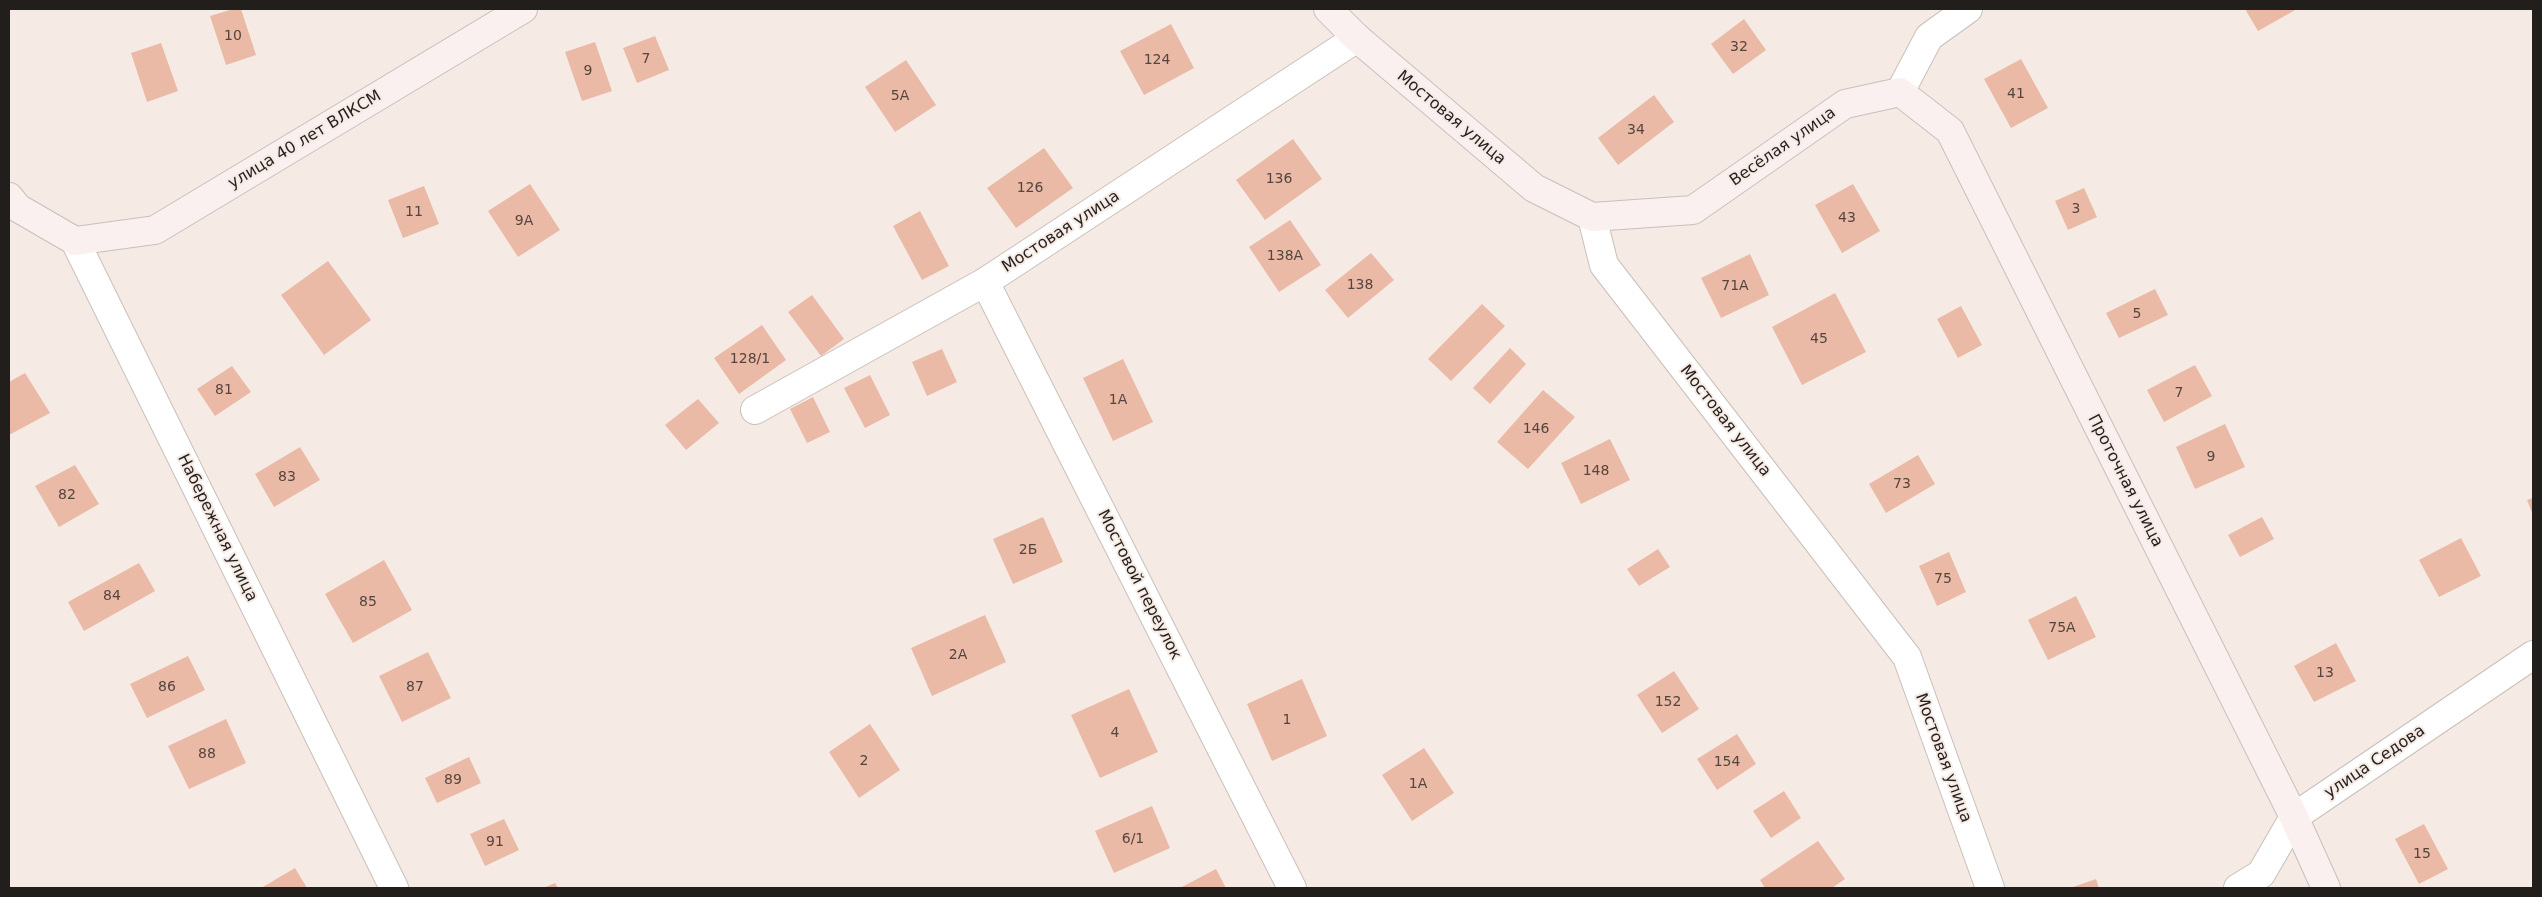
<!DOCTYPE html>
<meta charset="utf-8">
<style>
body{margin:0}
#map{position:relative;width:2542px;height:897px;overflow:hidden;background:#f6eae5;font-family:"DejaVu Sans",sans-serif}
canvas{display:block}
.frame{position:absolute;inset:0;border:10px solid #221e1c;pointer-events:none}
</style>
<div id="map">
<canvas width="2542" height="897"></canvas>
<div class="frame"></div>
</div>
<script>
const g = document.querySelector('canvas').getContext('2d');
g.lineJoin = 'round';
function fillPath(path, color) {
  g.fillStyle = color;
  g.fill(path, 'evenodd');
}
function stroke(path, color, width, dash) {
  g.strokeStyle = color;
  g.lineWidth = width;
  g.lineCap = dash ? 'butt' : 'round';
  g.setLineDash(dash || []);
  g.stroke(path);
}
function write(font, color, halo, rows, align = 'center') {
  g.font = font + ' "DejaVu Sans",sans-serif';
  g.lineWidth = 4;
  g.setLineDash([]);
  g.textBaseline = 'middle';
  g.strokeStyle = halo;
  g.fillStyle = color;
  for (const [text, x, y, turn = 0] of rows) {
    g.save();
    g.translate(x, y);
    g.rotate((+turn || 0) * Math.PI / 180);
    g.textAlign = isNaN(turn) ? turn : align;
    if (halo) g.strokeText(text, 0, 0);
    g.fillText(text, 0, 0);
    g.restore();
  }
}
fillPath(new Path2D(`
 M233,9H241L256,55L226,65L210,16Z
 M2245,9H2297L2258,31Z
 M1744,19L1766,50L1733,74L1711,44Z
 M1171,24L1194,68L1144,95L1120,51Z
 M655,36L669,70L637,83L623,48Z
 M595,42L612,91L582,101L565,52Z
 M161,43L178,91L147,102L131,53Z
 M2021,59L2048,108L2011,128L1984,79Z
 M906,60L936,105L895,132L865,87Z
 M1654,95L1674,122L1618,165L1598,138Z
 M1293,139L1322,179L1265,220L1236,180Z
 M1044,148L1073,188L1016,228L987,188Z
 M530,184L560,230L518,257L488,211Z
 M1853,184L1880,231L1842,253L1815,205Z
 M424,186L439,224L403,238L388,200Z
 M2084,188L2097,217L2068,230L2055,201Z
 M920,211L949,266L922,280L893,226Z
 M1290,220L1321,265L1279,292L1249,247Z
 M1371,253L1394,280L1348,318L1325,290Z
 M1750,254L1769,295L1721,318L1701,278Z
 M328,261L371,320L324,355L281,295Z
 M2155,289L2168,315L2119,338L2106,313Z
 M1835,293L1866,352L1802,385L1772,327Z
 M812,295L844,339L821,356L788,312Z
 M1482,304L1505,326L1451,381L1428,359Z
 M1961,306L1982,345L1958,358L1937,319Z
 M762,325L786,360L739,394L714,358Z
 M1510,348L1526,364L1490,404L1473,388Z
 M942,349L957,382L927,396L912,362Z
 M1123,359L1153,422L1113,441L1083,378Z
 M2195,365L2212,396L2164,422L2147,390Z
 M232,366L251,392L215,416L197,389Z
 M25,373L50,413L9,435V382Z
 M870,375L890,415L865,428L844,388Z
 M1543,390L1575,417L1528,469L1497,442Z
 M813,397L830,432L807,443L790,409Z
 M698,399L719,423L686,450L665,425Z
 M2225,424L2245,467L2195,489L2176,447Z
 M1610,439L1630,480L1581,504L1561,463Z
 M300,447L320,480L274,507L255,474Z
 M1918,455L1935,484L1886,513L1869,484Z
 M75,465L99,504L59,527L35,486Z
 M2533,498V515L2527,500Z
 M1043,517L1063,562L1013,584L993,539Z
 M2262,517L2274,539L2240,557L2228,535Z
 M2461,538L2481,576L2439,597L2419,560Z
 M1658,549L1670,567L1639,586L1627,569Z
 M1949,552L1966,592L1937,606L1919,566Z
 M384,560L412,610L353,643L325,594Z
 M139,563L155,591L84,631L68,602Z
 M2076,596L2096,637L2048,660L2028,620Z
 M985,615L1006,662L932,696L911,648Z
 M2336,643L2356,681L2314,702L2294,666Z
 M428,652L451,698L402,722L379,676Z
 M188,656L205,690L147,718L130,684Z
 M1674,671L1699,709L1662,733L1637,695Z
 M1302,679L1327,736L1272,761L1247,704Z
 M1129,689L1158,752L1100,778L1071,715Z
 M226,719L246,763L189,789L168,746Z
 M870,724L900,770L859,798L829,752Z
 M1737,734L1756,764L1717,790L1697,759Z
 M1424,748L1454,793L1412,821L1382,775Z
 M469,757L481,783L437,803L425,778Z
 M1784,791L1801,818L1771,838L1753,811Z
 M1152,806L1170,848L1114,873L1095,831Z
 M504,819L519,850L485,866L470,834Z
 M2424,824L2448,869L2419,884L2395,839Z
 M1818,841L1845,879L1832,888H1765L1760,880Z
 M295,868L307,888H261Z
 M1216,869L1226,888H1180Z
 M2096,879L2099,888H2070Z
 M555,883L558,888H543Z`), '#eabaa6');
const street = new Path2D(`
 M1900,92L1929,37L1968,9
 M1592,217L1604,265L1907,657L1990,888
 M75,241L394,888
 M985,282L1292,888
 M755,410L985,282L1357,38
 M2238,888L2261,874L2294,817L2533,655`);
const secondary = new Path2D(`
 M1328,9L1357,38L1534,188L1592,217L1693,210L1845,104L1900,92L1950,131L2294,817L2326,888
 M9,197L18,208L75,241L155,230L523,9`);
stroke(street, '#cabfba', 30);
stroke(secondary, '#cabfba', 30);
stroke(street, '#fff', 28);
stroke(secondary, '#faf0ef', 28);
write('14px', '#54453e', null, [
 ["10",233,36],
 ["32",1739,47],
 ["7",646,59],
 ["124",1157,60],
 ["9",588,71],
 ["41",2016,94],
 ["5А",900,96],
 ["34",1636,130],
 ["136",1279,179],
 ["126",1030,188],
 ["3",2076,209],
 ["11",414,212],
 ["43",1847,218],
 ["9А",524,221],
 ["138А",1285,256],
 ["138",1360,285],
 ["71А",1735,286],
 ["5",2137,314],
 ["45",1819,339],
 ["128/1",750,359],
 ["81",224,390],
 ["7",2179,393],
 ["1А",1118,400],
 ["146",1536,429],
 ["9",2211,457],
 ["148",1596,471],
 ["83",287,477],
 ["73",1902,484],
 ["82",67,495],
 ["2Б",1028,550],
 ["75",1943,579],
 ["84",112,596],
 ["85",368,602],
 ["75А",2062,628],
 ["2А",958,655],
 ["13",2325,673],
 ["86",167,687],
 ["87",415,687],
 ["152",1668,702],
 ["1",1287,720],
 ["4",1115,733],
 ["88",207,754],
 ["2",864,761],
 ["154",1727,762],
 ["89",453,780],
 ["1А",1418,784],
 ["6/1",1133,839],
 ["91",495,842],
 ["15",2422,854]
]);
write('16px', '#221e1c', '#f6eae5', [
 ["Мостовая улица",1451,118,40],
 ["улица 40 лет ВЛКСМ",305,140,-31],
 ["Весёлая улица",1783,147,-35],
 ["Мостовая улица",1061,232,-33],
 ["Мостовая улица",1725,421,52],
 ["Проточная улица",2125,481,63],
 ["Набережная улица",217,528,64],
 ["Мостовой переулок",1139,585,63],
 ["Мостовая улица",1943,758,70],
 ["улица Седова",2375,762,-34]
]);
</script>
